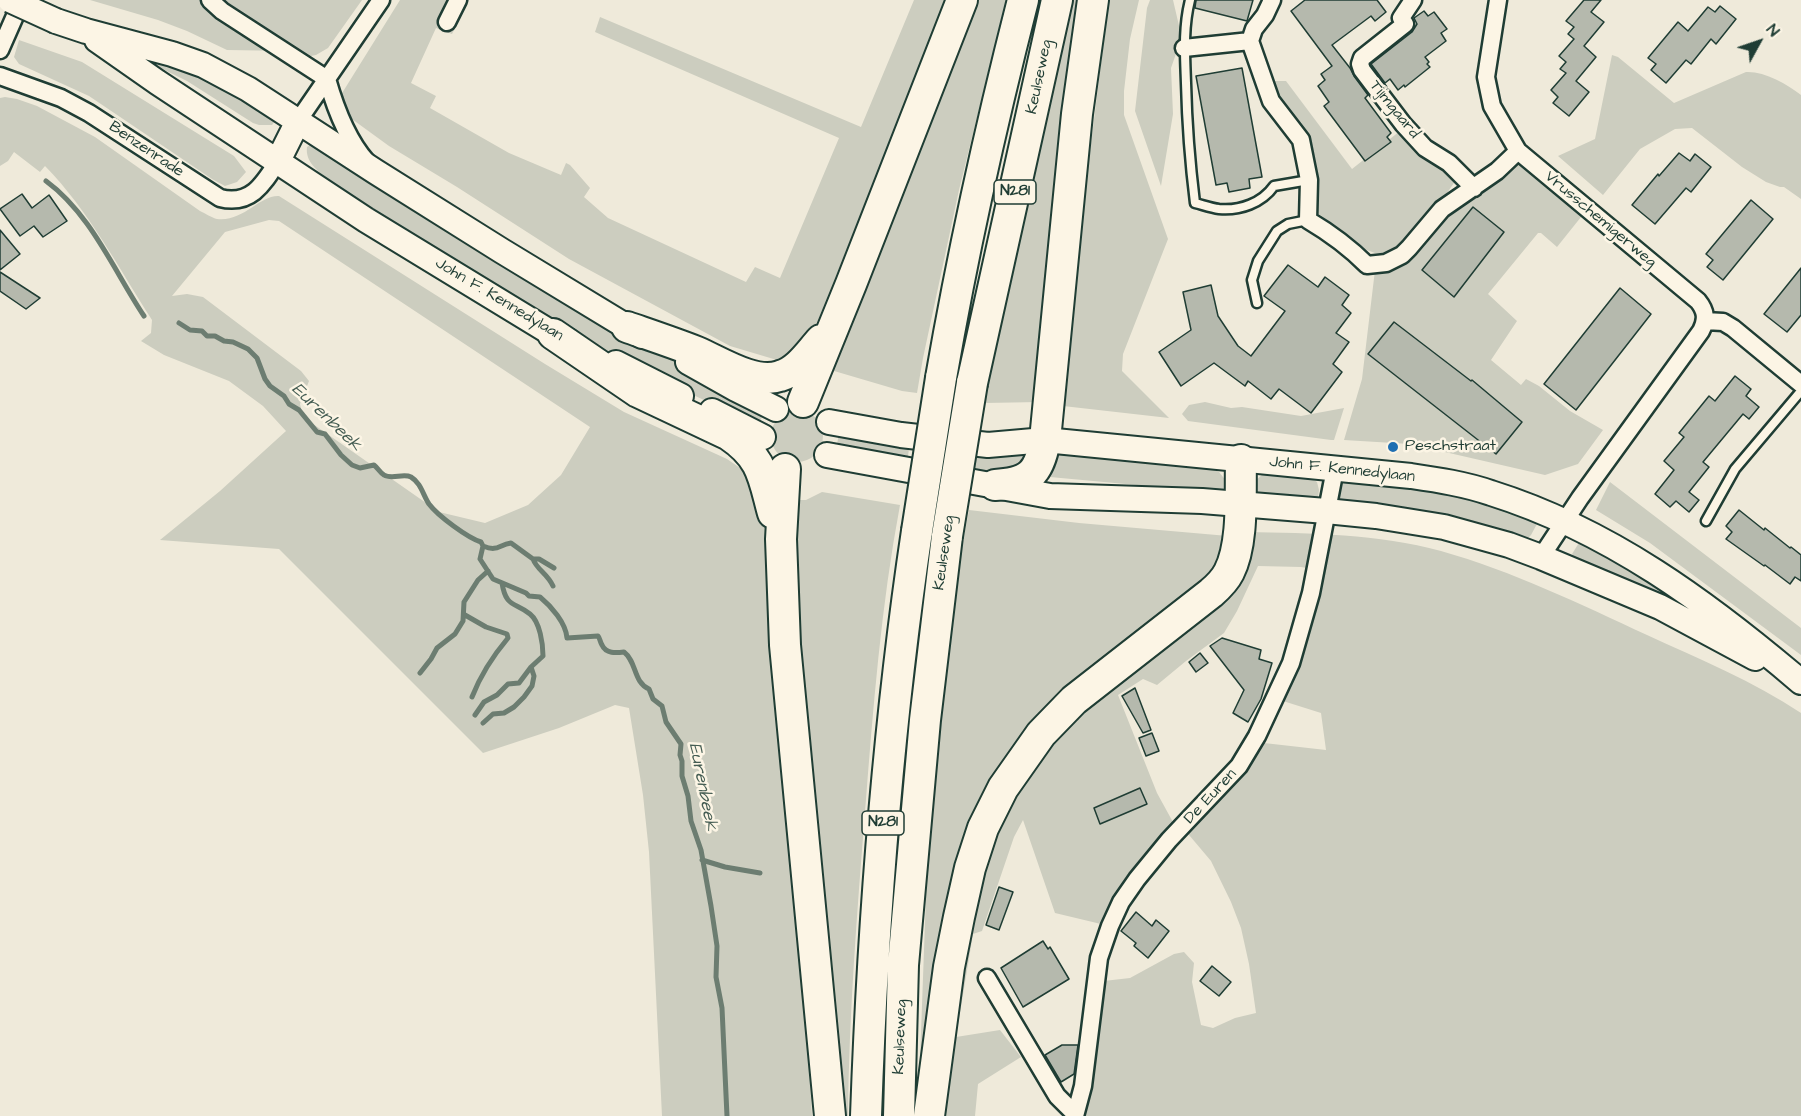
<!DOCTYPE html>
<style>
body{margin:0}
#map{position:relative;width:1801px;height:1116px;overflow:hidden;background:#efeada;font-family:"Architects Daughter",sans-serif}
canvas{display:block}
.north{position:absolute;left:1729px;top:12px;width:60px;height:60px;-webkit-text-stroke:4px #fcf5e5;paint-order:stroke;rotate:50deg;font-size:16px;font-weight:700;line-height:24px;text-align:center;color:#1f3d34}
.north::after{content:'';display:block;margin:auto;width:21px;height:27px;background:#1f3d34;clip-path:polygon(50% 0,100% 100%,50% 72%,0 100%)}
</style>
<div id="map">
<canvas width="1801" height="1116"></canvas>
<div class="north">N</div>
</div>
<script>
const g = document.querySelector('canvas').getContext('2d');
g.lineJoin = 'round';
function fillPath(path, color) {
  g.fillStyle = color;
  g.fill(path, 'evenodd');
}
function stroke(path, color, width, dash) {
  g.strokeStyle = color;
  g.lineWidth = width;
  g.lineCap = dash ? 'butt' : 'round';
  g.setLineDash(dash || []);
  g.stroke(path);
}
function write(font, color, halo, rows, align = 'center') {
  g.font = font + ' "Architects Daughter",sans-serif';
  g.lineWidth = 5;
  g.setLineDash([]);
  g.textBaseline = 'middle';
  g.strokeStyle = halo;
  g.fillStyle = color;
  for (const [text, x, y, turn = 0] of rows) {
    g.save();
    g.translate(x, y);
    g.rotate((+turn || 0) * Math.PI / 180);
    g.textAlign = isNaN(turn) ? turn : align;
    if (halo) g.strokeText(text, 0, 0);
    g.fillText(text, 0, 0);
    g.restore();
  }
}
fillPath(new Path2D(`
 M90,0H362L328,48L316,55L306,57L290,51L227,50L187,31L158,20Z
 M400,0H469L452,34L436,28L411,83L436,96L430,108L509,153L561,175L566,163L570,165L590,188L584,197L608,218L746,282L755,267L780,278L839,138L595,32L600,17L861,127L914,0H948L818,320L799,354L787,363L730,346L569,259L457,187L389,146L334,106Z
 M968,0H1006L959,190L923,358L917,393L902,391L824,368Z
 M1065,0H1078L1056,212L1040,402L984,403Z
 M1109,0H1139L1130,39L1124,91V115L1168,239L1123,354L1122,371L1169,418L1063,406L1061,382Z
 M1150,0H1173L1180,30L1178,48L1171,68L1173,114L1161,186L1135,111L1147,8Z
 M19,40L82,62L234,156L246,172L237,182L225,186L212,179L89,96L19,64L14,57Z
 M130,53L184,65L276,117L275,121L272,125H259L253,123L187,81Z
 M1612,55L1618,57L1674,103L1746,72C1764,71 1787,84 1801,95V199L1784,187H1780L1766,182L1742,167L1692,128L1675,129L1640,149L1603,195L1558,156L1595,139Z
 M1272,81H1286L1352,169L1400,131L1456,180L1447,193L1396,248L1387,253H1375L1364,249L1315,211L1285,107Z
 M5,97L17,99L37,106L95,137L200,211C205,213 212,218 217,219C244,222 259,195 279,196L545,364L624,412L727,459L740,468L758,486L765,513L767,593L779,743L790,831L804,973L812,1116H662L649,852L643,795L629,708L615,705L559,728L483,753L279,549L160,540L220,491L286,431L263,406L229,381L164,355L141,341L151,333L152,320C118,267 89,211 45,166L40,172L14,152L8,161L0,166V98ZM269,220L279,221L590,427L561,475L528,505L485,523L439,512L303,417L300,404L309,381L301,371L203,297L187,294L172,296L225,232Z
 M313,143L674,359L765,410L758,426L610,355L514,299L329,180C318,171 305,162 307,147Z
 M1518,158L1585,212L1557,247L1541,233H1538L1488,294L1517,321L1491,360L1521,385L1526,379L1539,386L1570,411L1603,430L1578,464L1545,475L1410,444L1344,440L1362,379L1375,270L1466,190Z
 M1205,402L1231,408L1242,407L1301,416L1344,408L1334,440H1331L1188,421L1182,414L1189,405Z
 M771 436a26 26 0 1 1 52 0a26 26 0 1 1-52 0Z
 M838,429L910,442L907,463L836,449L838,439Z
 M1035,446L1015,475L974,472L978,449Z
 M1052,449L1212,469L1219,472L1227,482L1226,488L1220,491L1212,492L1050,477Z
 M1264,473C1278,476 1308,475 1317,482L1319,490L1318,497L1312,499L1259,496L1253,490V483Z
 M1610,482L1801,628V655L1650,543L1596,510Z
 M1339,483L1393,485L1447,494L1503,508L1538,522L1531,535L1522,544L1345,502L1338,498Z
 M822,492L900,505C881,606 873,709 865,812C857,913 849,1014 848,1116H834L817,933L791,500H806Z
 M969,510L1079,523L1228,536L1217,570L992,794L918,1116L927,867L942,698L962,547Z
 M1246,532C1311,533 1378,534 1441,551C1512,571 1580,604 1647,635C1699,659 1753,681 1801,713V1116H1082L1095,982L1130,978L1174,954L1184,952L1194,963L1192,982L1201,1025L1213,1028L1235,1018L1256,1013L1249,964L1241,928L1231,902L1211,861L1184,829L1259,740L1264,743L1326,750L1321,713L1283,701L1299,664L1319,570L1301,567L1258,566L1237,611L1224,633L1186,661L1157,685L1143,679L1118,695L1157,793L1174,824C1143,852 1121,888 1101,924L1055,913L1023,820L1014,837L982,931L973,934L956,1037L1000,1030L1021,1057L978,1084L975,1116H937L947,1043L990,839L1048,740L1212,600Z
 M1582,538L1687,606L1685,608L1576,560L1572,554Z`), '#cccdbf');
stroke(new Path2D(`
 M46,181C91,214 114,271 144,316
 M179,323L190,330L202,331L207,336H215L224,341L233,342L248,349L257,358L265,379L270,386L284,396L289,404L299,410L317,432L325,434L341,455L352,465L360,468L374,465C378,468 380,473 384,475C392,480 403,473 411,477C421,483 423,495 429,504C438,516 468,538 481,542L483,546L480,559L493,579L526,593L529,596L540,597C551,606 566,623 567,638L598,636C600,638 600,642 602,645C606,654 616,653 624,652C637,662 633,682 649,689L653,699L662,706L666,722L681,744L680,755L682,761V776L688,796L691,821L701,850L711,906L717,946L716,977L722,1008L727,1116
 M483,546C498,552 498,545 511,543L533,559H539L554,568
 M533,559C537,570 547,573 553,586
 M465,615L486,627L507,634L508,638C492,657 481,674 472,697
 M420,673L431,659L437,648L455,634L463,621L464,602L478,580L488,571
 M475,715L484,702L497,695L508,684L519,683L531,667L543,656C543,644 540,622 530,614C515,602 506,608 502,583
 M483,723L493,714L504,713L514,707L524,697L532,686L534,676L531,667
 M702,860L725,867L760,873`), '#6c7d71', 5);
const building = new Path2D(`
 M1196,0H1253L1247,21L1195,8Z
 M1305,0H1377L1386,12L1375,21L1371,16L1332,45L1350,68L1354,76L1368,95L1365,98L1391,133L1387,137L1391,142L1365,161L1324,106L1329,102L1318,86L1325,80L1321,74L1332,66L1291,11Z
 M1584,0H1601L1591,12L1604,22L1584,46L1596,57L1576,81L1589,92L1569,116L1553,103L1558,97L1551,90L1566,73L1560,69L1566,62L1559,56L1574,39L1568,34L1574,27L1566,21Z
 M1720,6L1736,19L1716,44L1711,39L1691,64L1686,60L1666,83L1651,70L1656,64L1648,58L1678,22L1688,31L1708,7L1715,12Z
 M1424,11L1428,16L1434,12L1447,29L1441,33L1446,41L1425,57L1429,62L1427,64L1430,67L1405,87L1404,85L1398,90L1390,79L1385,83L1371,64L1412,32L1417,24L1414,18Z
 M1242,68L1262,177L1249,179L1250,188L1229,192L1227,183L1216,185L1196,76Z
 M1679,153L1690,161L1695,154L1711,167L1691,192L1686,188L1655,224L1632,205L1658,174L1659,176Z
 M22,194L32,208L49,195L67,221L43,237L34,226L20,236L0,209Z
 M1751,200L1773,219L1723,280L1707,267L1713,260L1706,254Z
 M1473,207L1504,232L1454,297L1422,270Z
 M0,230L20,254L0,270Z
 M1288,265L1318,287L1325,277L1349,295L1342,305L1351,313L1336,333L1349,342L1333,364L1342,372L1311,413L1279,389L1271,399L1248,381L1245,386L1214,363L1181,386L1159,352L1191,330L1183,292L1211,285L1218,316L1238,346L1251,356L1285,311L1264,296Z
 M1801,268V315L1787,332L1764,314Z
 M0,272L40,298L26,309L0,291Z
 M1620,288L1651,314L1576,410L1544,384Z
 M1394,322L1471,381L1472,380L1522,422L1496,454L1368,354Z
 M1735,376L1751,389L1746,396L1759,407L1749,419L1743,414L1703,462L1709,467L1689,492L1699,500L1689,512L1676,501L1670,507L1655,494L1674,470L1664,461L1684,437L1679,433L1709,396L1715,401Z
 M1739,510L1764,530L1765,528L1790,548L1791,547L1801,555V581L1795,577L1790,584L1765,565L1764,566L1726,539L1732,532L1726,526Z
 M1222,638L1261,650L1259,659L1272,663L1261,699L1248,722L1233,713L1244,690L1210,646Z
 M1200,653L1208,663L1196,672L1189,662Z
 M1135,688L1151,730L1143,733L1122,696Z
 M1152,733L1159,751L1146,756L1139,738Z
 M1140,788L1147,804L1100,824L1094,808Z
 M999,887L1013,892L999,930L986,925Z
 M1136,912L1152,926L1156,920L1169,931L1148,958L1134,946L1136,943L1121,931Z
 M1043,941L1048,949L1050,947L1069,979L1023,1007L1001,968Z
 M1212,966L1231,982L1219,996L1200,981Z
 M1062,1045H1078L1074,1074L1061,1082L1045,1055Z`);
fillPath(building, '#b5b9ad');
stroke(building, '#1f3d34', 1.5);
const lane = new Path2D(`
 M1190,0C1183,28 1185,55 1186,83C1187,124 1190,163 1195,203C1203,205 1211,208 1219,209C1240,211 1262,203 1274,186L1309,180
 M1257,303L1252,280L1258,261L1277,231L1288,224L1308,220
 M1706,521L1735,469L1801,391`);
const street = new Path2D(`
 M210,0L222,11L327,79
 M1272,0L1265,15L1254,29L1250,41L1271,101L1301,140L1309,180L1308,220C1330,233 1349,247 1367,265L1386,263L1402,255L1409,248L1442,209L1497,171L1518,151
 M1413,0L1401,18L1405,24L1362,58L1360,64L1362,70L1403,124L1425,148L1449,163L1474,188
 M1498,0L1486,77L1492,106L1518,151L1698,301C1706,311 1707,319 1701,331L1580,498L1541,557
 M447,22L458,0
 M1184,48L1250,41
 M0,50L22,0
 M0,76L61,98L89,113L220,198C251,206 264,183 278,161
 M327,79C335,107 347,140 367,162
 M298,121L381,0
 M1705,321L1723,322L1733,328L1801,384
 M987,978L1057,1096L1075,1114
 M1075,1116L1083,1086L1099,958L1110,926L1121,902L1137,879L1169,840L1239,766L1257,736L1291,663L1311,593L1335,469`);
const secondary = new Path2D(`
 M56,21L86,31L172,54L203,65L248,89L376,172L502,251L642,336
 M97,40L157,82L366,220L553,334L568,341
 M278,161L298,121
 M688,362L736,389L776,409
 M616,363L681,396
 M712,411L763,437
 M829,422L901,435L988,445L1045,440L1411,476C1438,480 1465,484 1491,493C1609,530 1708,603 1801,682
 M827,455L1050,496L1202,501L1326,511L1376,516L1444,527L1509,545L1541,557L1660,607L1755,658`);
const highway = new Path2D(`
 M627,327C650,335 674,343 697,352C720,362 755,385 780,376C798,371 809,353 821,340
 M553,334L638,392L729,435C763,458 763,477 773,513
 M941,378C963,251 991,125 1023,0
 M972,383L1057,0
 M803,402L851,284L962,0
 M785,469L781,539L785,645L830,1116
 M995,485C1029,483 1039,474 1045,440L1077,114L1093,0
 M866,1116C873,920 888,725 917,531
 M899,1116L903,965L925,720L947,536
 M929,1116L949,967L959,917L970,868L983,828L1003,788L1041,734L1074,700L1211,593C1218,587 1225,580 1229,572C1244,543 1240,492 1241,460`);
stroke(lane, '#1f3d34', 13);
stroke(street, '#1f3d34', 21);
stroke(secondary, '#1f3d34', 28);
stroke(highway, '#1f3d34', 34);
stroke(lane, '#fcf5e5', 8);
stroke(street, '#fcf5e5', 16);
stroke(secondary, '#fcf5e5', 24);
stroke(highway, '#fcf5e5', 30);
const secondaryBridge = new Path2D(`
 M10,0L56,21`);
const highwayBridge = new Path2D(`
 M917,531L941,378
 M947,536L972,383`);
stroke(secondaryBridge, '#1f3d34', 28, []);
stroke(highwayBridge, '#1f3d34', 34, []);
stroke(secondaryBridge, '#fcf5e5', 24);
stroke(highwayBridge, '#fcf5e5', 30);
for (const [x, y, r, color] of [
 [1393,447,6,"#1f6fb2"]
]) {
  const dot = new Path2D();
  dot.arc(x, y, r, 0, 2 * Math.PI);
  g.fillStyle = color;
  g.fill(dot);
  stroke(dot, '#fcf5e5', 2);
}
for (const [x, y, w] of [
 [1015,192,42],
 [883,823,42]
]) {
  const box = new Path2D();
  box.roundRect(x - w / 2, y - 12, w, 24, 4.5);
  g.fillStyle = '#fcf5e5';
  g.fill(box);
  stroke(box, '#1f3d34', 1.5);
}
write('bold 15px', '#1f3d34', null, [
 ["N281",1015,192],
 ["N281",883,823]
]);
write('16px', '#1f3d34', '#fcf5e5', [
 ["Keulseweg",1040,77,-78],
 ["Tijmgaard",1394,110,51],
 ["Benzenrade",146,150,34],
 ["Vrusschemigerweg",1600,220,40],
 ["John F. Kennedylaan",499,300,31],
 ["John F. Kennedylaan",1342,470,6],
 ["Keulseweg",945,553,-82],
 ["De Euren",1211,797,-47],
 ["Keulseweg",901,1037,-88]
]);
write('16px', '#1f3d34', '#fcf5e5', [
 ["Peschstraat",1405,447]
], 'left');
write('italic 18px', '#455d53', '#fcf5e5', [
 ["Eurenbeek",326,418,44],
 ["Eurenbeek",702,787,79]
]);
</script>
